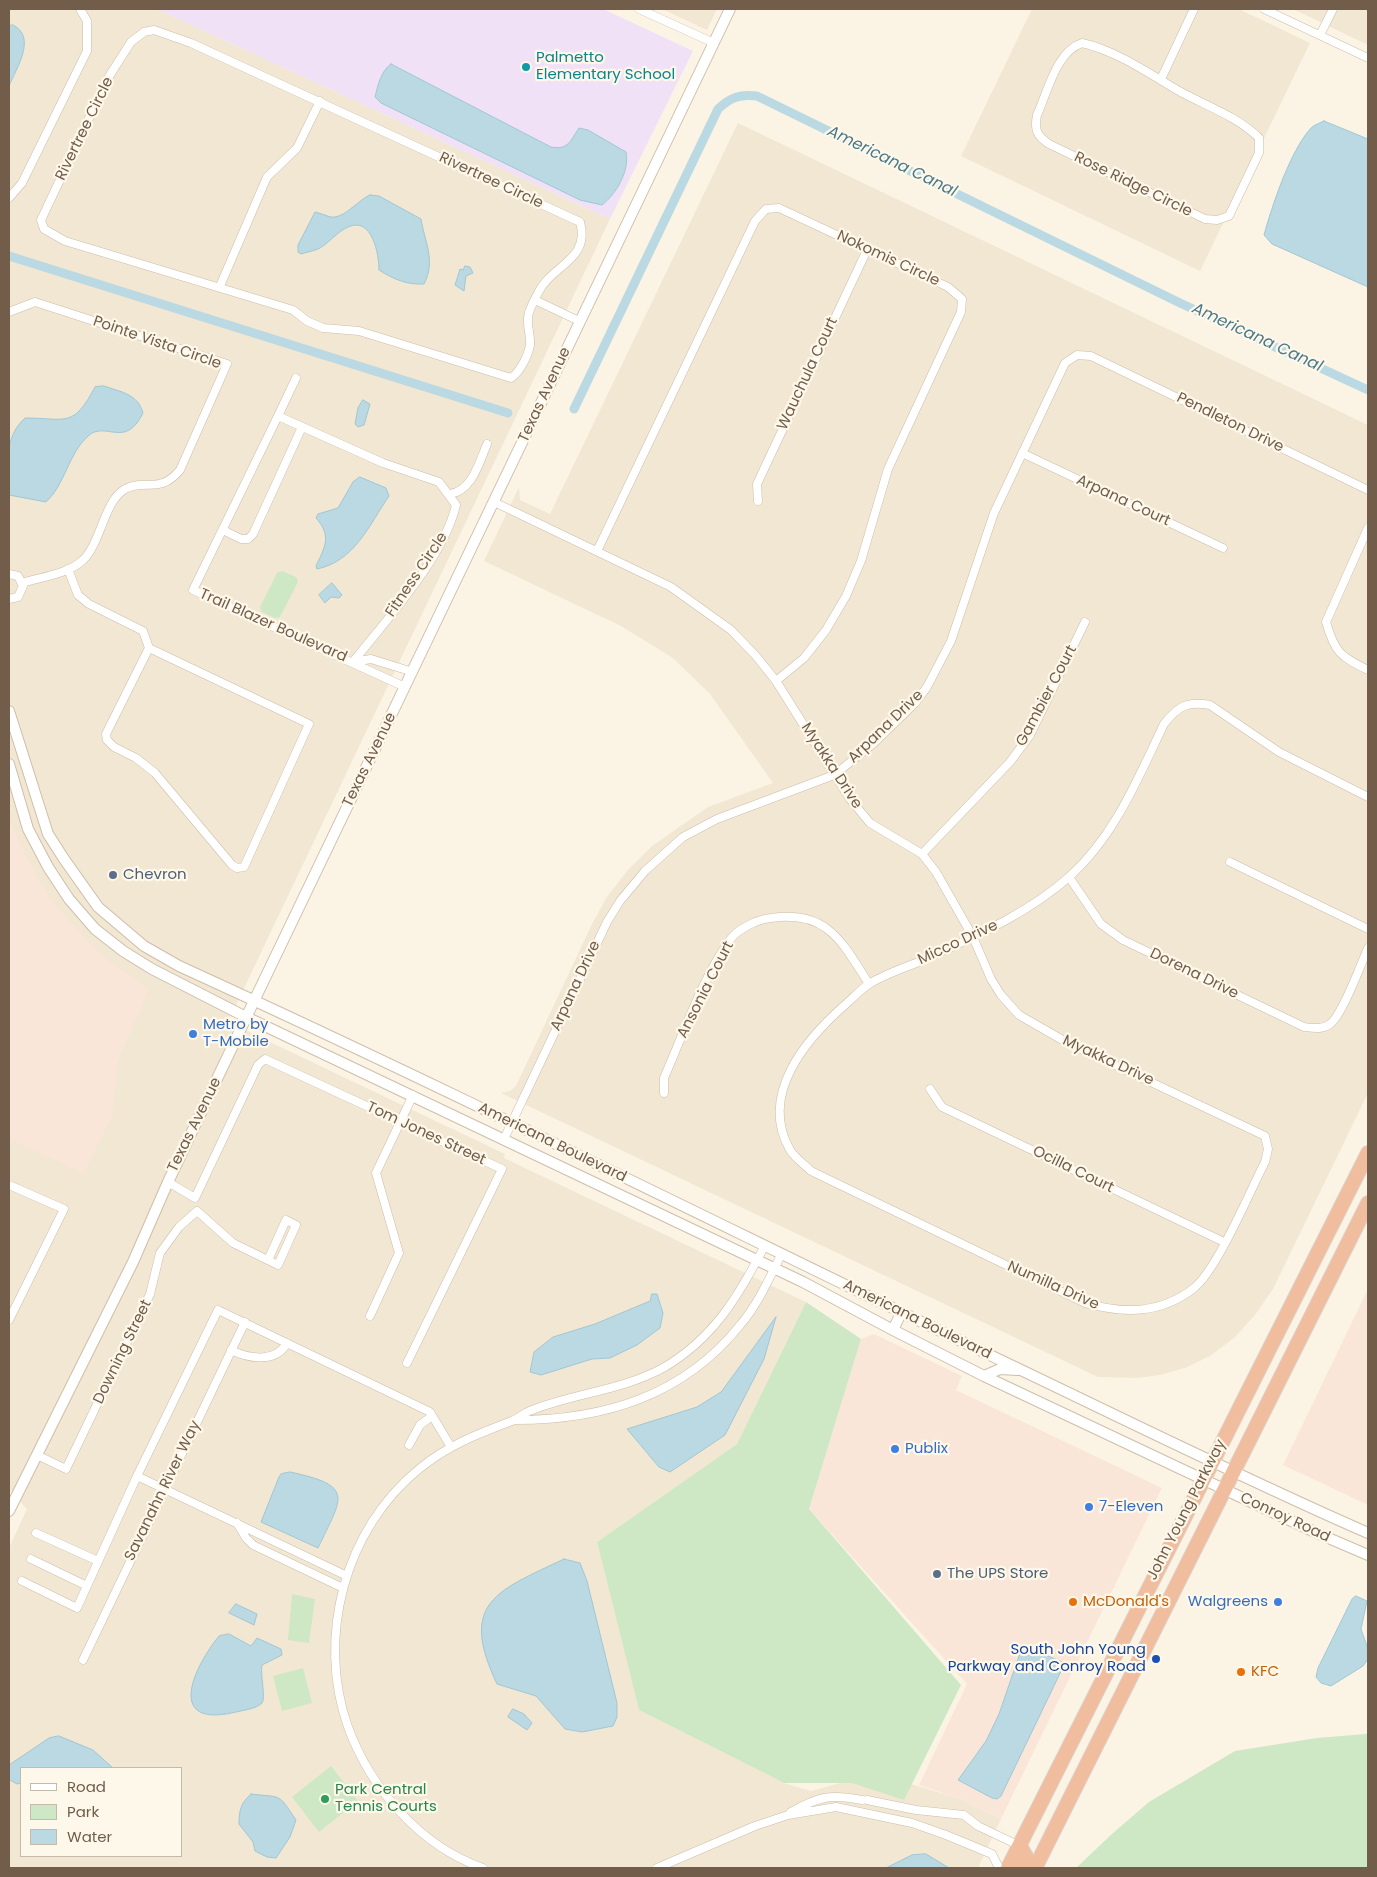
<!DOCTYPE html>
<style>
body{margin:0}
#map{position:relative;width:1377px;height:1877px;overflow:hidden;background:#fbf4e4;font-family:Poppins,sans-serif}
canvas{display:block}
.frame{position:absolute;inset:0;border:10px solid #725d4b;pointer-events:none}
.legend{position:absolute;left:20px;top:1767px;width:162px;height:90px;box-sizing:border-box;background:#fef8ea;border:1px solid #c6baaa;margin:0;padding:6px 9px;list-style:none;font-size:15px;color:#725d4b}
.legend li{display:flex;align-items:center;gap:10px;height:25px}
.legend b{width:25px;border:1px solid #c6baaa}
</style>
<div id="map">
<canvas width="1377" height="1877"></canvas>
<div class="frame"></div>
<ul class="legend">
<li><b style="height:6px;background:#fff"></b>Road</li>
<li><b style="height:14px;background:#cee7c4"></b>Park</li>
<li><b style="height:14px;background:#bad9e3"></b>Water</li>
</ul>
</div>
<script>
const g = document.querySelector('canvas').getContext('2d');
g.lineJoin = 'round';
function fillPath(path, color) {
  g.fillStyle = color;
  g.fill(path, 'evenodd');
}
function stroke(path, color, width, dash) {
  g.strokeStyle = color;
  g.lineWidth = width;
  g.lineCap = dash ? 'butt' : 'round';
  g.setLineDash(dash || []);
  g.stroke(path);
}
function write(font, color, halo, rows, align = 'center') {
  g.font = font + ' Poppins,sans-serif';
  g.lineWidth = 4.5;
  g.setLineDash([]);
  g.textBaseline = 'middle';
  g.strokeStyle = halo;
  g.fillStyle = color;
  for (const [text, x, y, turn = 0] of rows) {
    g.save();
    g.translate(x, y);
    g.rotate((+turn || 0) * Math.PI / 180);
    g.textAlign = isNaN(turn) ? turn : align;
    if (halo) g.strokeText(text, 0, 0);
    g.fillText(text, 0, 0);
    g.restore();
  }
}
fillPath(new Path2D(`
 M9,9H157L610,219L228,1022L505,1154L504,1158L806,1302L737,1444L597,1542L639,1710L784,1783L811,1791L855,1779H895L960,1799L1001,1819L978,1868H9V1548L27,1509L9,1490ZM21,1768H181V1856H21Z
 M662,9H717L707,30Z
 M1032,9H1239L1310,43L1200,271L961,156Z
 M1293,9H1368V45Z
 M738,123L1368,425V1093L1273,1289L1255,1315L1234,1338L1210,1356L1185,1368L1160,1375L1137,1378L1098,1377L501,1093L510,1091L516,1086L592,924L607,897L627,871L652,846L708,807L773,783L710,694L673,658L621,626L484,561L519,487L520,500L550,514Z`), '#f2e7d3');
fillPath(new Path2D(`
 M9,819L28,861L50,899L90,944L109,961L139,981L148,991L117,1063L112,1116L84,1173L9,1139Z
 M1368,1289V1505L1283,1465Z
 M874,1334L962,1376L956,1390L1162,1488L1001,1819L960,1799L919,1785L967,1684L809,1509L861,1339Z`), '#fae6d9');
fillPath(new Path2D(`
 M157,9H603L693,51L610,219Z`), '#f1e1f7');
fillPath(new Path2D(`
 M282,571L296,577L298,582L280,617L275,618L262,612L260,607L277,573Z
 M806,1302L861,1339L809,1509L961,1685L904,1800L852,1783H784L639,1710L597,1542L737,1444Z
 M292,1594L315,1599L309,1643L288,1640Z
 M303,1668L312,1703L282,1711L273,1676Z
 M1368,1732V1868H1076L1113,1833L1149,1802L1235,1751L1317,1738L1366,1734Z
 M331,1766L358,1801L319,1832L292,1797Z`), '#cee7c4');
const water = new Path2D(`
 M13,25C37,37 17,67 9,86V26Z
 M391,64L551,147C569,150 570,141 579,128L588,130L626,152C630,171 616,194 602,205L580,200L381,103L375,97C378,85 381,71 391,64Z
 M1324,121L1368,139V287L1272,244L1264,235C1272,206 1290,151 1311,128C1314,125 1320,123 1324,121Z
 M370,195L379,196L421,219C425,243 436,261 424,284C407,285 393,279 379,270C379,254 372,216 348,227C337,232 330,242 320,248C314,251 307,252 301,254L298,252V245L315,212C320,213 326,216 331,217C344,219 358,200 370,195Z
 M465,266L470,267L473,273L466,276L464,291L455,285L460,269L463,270Z
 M104,386C121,392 138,394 143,413C125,450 106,420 88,436C68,454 65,485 46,502L9,495C9,467 2,439 25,418C66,418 73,429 95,387Z
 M363,400L370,404L364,425L358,427L355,424L358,408Z
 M360,477L386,488L389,496C369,525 355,561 317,569L316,566C325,547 332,536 316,518L318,514L338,508L353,482Z
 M332,583L342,595L339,598L331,597L325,603L319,595Z
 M652,1294H657L663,1313L660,1328L637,1345L610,1358L592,1359L541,1375L530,1372L534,1352L553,1337L595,1324L650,1301Z
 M776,1317L764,1359L725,1435L670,1472L659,1467L627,1429L697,1407L721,1392Z
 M290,1472C356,1486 342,1497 318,1548L261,1522L279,1477L281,1474Z
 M564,1559L580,1563L587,1581L617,1703V1717L613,1726L582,1732L565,1729L536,1696L497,1684C458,1602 497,1591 564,1559Z
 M1356,1596L1367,1601L1361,1629L1368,1649V1659L1363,1666L1331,1686L1321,1683L1316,1677L1318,1668L1352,1599Z
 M236,1604L257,1614L254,1625L229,1613Z
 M229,1634L251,1646L257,1638L281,1649L282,1655L262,1665C260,1674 266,1698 262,1703C256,1709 244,1710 236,1712C165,1729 193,1668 219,1636Z
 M1029,1648L1065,1663L1001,1796L997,1799L992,1798L958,1780L986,1741L999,1714L1019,1656L1022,1649Z
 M513,1709L524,1714L532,1723L527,1730L508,1717Z
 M59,1736L93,1750L113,1768H21V1783L17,1784L10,1780L9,1782V1765L49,1738Z
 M251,1794C283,1798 277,1792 296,1820L290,1837L276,1858L267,1857L255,1851L253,1842L239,1824C239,1810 241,1803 251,1794Z
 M926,1854L949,1868H886L912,1855Z`);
fillPath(water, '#bad9e3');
stroke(water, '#a1c7d4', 1);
stroke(new Path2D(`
 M9,256L508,413
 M574,409L718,109C731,97 740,94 757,96L1180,303L1368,390`), '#bad9e3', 9);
const street = new Path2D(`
 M639,9L714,43
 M1264,9L1368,58
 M154,30L191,43L580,222C591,260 551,265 538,293C535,300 528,310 528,318C527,327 531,337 530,345C528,356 520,372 511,378L359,331L323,328L307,321L293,310L65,241L44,229L41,220L108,78L131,42L144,32Z
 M1320,35L1333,9
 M1082,43C1117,51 1148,73 1179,91C1206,106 1237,116 1259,138V153L1229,216L1217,220L1205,219L1049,144C1037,136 1034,130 1037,115C1048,91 1056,52 1082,43Z
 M1161,79L1194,9
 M9,198L22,183L87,51V21L80,9
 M220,286L267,177L297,148L320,101
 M535,300L579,321
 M9,312L35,302L227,364L180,470C159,495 146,478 125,489C104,501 101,543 83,560C68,574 41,577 22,583
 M278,416L296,378
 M1022,453L1223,548
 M450,494C472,491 479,463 487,444
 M758,501L757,484L867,250
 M494,502L671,587L731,630L756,656L776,681L850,799L870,823L922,854L936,872L973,937L991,979L1001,995L1019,1015L1066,1042L1265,1136L1268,1149L1265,1162C1250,1191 1217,1270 1194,1288C1161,1314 1124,1314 1085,1303L811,1171C805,1165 794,1157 790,1150C758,1094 807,1038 846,1004C854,997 861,989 869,984C885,974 904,968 921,961C973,937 1026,915 1069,877C1115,836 1138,778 1164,724C1178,706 1187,701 1210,705L1279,752L1368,797
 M1368,528L1326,622C1335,653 1340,656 1368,670
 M223,530L241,539H248L253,534L302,427
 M597,551L755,221L766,209L779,208L948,287L962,299L961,312L888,469L861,561L846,596L826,630L804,658L776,681
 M68,569L78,595L89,604L143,631L149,648
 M9,574L18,576L23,586L18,597L9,599
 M149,648L309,724L244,867L237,868L232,865L155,773L136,758L114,747L107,740L106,734Z
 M353,662C387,619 444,557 456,505L439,482L383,463L278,416L193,590L405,687
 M353,662L371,659L413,672
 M922,854L1010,762L1030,735L1085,622
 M1230,862L1368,929
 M1069,877L1101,924L1123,940L1304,1027C1313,1028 1322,1030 1330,1024C1342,1016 1361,964 1368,948
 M930,1089L942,1107L1224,1242
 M664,1093V1078C683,1035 702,979 729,941C737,929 758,919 771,918C828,910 842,942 869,984
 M504,1139L607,922L620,901L645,871L683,837L717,819L834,775L874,743L915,703L927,687L951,641L994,513L1065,363L1077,355L1091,356L1368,490
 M168,1182L195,1198L258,1065L265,1059L502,1169L407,1363
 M370,1316L399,1253L376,1173L413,1095
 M9,1320L64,1209L9,1185
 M231,1350C249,1359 276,1363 287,1343
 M515,1420C604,1420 684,1396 741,1324C758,1304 769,1279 781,1255
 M409,1445L420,1425L432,1416
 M37,1455L66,1469L150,1294L160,1253L179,1227L197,1211L233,1243L278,1265L296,1225L286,1220L268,1260
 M137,1476L347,1576
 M237,1523L246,1538L253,1545L343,1588
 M36,1533L98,1561
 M31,1559L87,1586
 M22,1581L77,1608L137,1476L218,1310L430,1412L451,1447
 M83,1660L245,1322
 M867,1800L916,1810L964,1815L978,1826L1020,1846
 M791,1812C820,1796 830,1794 862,1800
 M483,1868C420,1846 371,1789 348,1727C316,1637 345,1529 419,1469C448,1445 478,1434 512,1421C519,1418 525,1412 532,1410C575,1393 620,1391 663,1368C713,1339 738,1297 764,1247
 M657,1868L755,1826L788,1815L836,1807L912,1823L946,1835L992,1854L999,1868`);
const secondary = new Path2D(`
 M9,711L48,834L64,859L98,907L144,946L179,966C462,1095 740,1235 1021,1370C1136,1425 1251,1482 1368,1533
 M9,764L28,829L48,867L69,899L95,929L123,951L152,969L246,1017L803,1282L893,1330L984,1376L1319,1534L1368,1555
 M893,1330L901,1313
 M984,1376L1000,1369L1018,1370
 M9,1511L133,1262L168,1182L254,1001L730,9`);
const highway = new Path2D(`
 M1020,1846L1028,1860L1023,1868
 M1008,1868L1368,1153
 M1035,1868L1368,1203`);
stroke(street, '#ccbdab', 9);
stroke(secondary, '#cebea9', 12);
stroke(highway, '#dad5d0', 16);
stroke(street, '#fff', 8);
stroke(secondary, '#fff', 10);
stroke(highway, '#f1bd9f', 14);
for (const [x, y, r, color] of [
 [526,67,5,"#0f9aa8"],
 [113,875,5,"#5c6f8a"],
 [193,1034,5,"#3f7fe0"],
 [895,1449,5,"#3f7fe0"],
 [1089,1507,5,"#3f7fe0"],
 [937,1574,5,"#5c6f8a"],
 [1073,1602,5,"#e8710a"],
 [1278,1602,5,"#3f7fe0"],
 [1156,1659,5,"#1a4fb4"],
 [1241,1672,5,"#e8710a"],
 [325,1799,5,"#2e9e5b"]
]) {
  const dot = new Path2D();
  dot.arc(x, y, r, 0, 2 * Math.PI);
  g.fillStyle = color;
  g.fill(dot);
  stroke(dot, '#fef8ea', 2);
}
write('15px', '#0d838f', '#fef8ea', [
 ["Palmetto",536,58],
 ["Elementary School",536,75]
], 'left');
write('15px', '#725d4b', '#fef8ea', [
 ["Rivertree Circle",85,129,-64],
 ["Rivertree Circle",491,181,25],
 ["Rose Ridge Circle",1133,185,26],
 ["Nokomis Circle",888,259,25],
 ["Pointe Vista Circle",157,343,19],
 ["Wauchula Court",808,374,-65],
 ["Texas Avenue",545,395,-65],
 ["Pendleton Drive",1230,423,26],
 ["Arpana Court",1123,501,25],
 ["Fitness Circle",417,575,-56],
 ["Trail Blazer Boulevard",273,626,24],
 ["Gambier Court",1047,696,-62],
 ["Arpana Drive",886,727,-44],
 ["Texas Avenue",370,760,-64],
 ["Myakka Drive",831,766,57],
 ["Micco Drive",958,943,-25],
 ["Dorena Drive",1194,974,26],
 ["Arpana Drive",576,986,-65],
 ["Ansonia Court",706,990,-63],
 ["Myakka Drive",1108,1061,25],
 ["Texas Avenue",195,1125,-64],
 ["Tom Jones Street",426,1134,25],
 ["Americana Boulevard",552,1143,26],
 ["Ocilla Court",1073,1170,26],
 ["Numilla Drive",1053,1286,24],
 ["Americana Boulevard",917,1320,26],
 ["Downing Street",123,1352,-64],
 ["Savanahn River Way",163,1491,-64],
 ["John Young Parkway",1187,1510,-63],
 ["Conroy Road",1285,1518,25]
]);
write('15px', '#4e5e75', '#fef8ea', [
 ["Chevron",123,875],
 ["The UPS Store",947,1574]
], 'left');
write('15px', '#366cbe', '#fef8ea', [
 ["Metro by",203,1025],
 ["T-Mobile",203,1042],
 ["Publix",905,1449],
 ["7-Eleven",1099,1507],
 ["Walgreens",1268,1602,"right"]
], 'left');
write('15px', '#c56008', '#fef8ea', [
 ["McDonald's",1083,1602],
 ["KFC",1251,1672]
], 'left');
write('15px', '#164399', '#fef8ea', [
 ["South John Young",1146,1650],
 ["Parkway and Conroy Road",1146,1667]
], 'right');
write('15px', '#27864d', '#fef8ea', [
 ["Park Central",335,1790],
 ["Tennis Courts",335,1807]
], 'left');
write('italic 16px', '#4a798a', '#fef8ea', [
 ["Americana Canal",892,162,26],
 ["Americana Canal",1257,338,25]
]);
</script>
